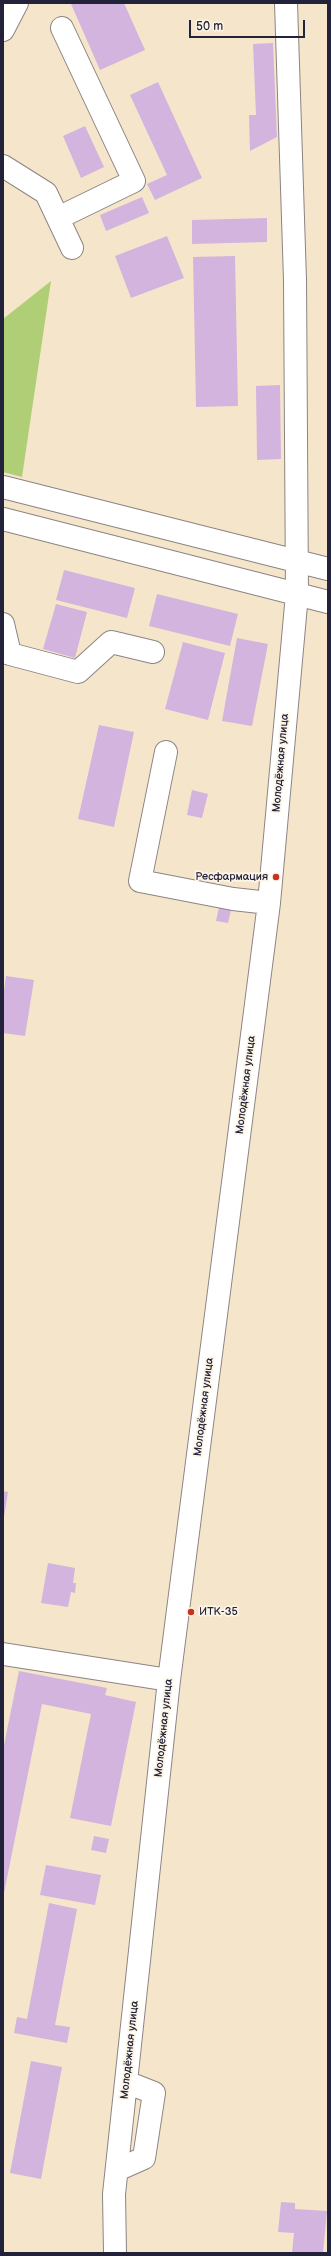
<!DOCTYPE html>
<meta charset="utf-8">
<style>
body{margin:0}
#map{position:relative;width:331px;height:2256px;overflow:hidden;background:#f5e6cb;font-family:"Balsamiq Sans",sans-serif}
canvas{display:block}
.frame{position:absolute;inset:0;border:4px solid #22223b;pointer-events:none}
.scale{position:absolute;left:189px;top:20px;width:116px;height:18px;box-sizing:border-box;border:2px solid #22223b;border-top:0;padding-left:5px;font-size:12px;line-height:14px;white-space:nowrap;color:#22223b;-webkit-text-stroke:3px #fcf5e5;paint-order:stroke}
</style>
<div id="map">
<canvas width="331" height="2256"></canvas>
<div class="frame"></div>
<div class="scale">50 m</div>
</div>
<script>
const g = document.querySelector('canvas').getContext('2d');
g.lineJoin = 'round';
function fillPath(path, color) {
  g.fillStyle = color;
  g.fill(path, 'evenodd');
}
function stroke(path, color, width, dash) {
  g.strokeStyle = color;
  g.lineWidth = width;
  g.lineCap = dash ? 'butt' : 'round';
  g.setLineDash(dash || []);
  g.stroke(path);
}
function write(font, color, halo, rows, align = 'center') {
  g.font = font + ' "Balsamiq Sans",sans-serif';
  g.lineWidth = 3.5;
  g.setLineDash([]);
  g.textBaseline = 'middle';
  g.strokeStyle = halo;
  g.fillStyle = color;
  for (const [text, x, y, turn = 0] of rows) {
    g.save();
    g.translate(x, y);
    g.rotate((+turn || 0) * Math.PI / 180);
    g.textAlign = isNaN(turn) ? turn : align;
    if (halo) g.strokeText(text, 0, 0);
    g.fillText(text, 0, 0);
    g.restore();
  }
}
fillPath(new Path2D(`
 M51,281L22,477L3,472V319Z`), '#b0ce76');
fillPath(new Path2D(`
 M74,3H124L145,50L100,70L71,4Z
 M273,43L277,137L250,151L249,115H256L253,44Z
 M158,82L202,178L155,200L147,184L167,175L130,95Z
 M85,126L104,167L81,178L63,136Z
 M142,197L149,213L106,231L100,215Z
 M267,218V242L192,244V220Z
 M167,236L184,278L131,298L115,256Z
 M235,256L238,406L196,407L193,257Z
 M280,385L281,459L257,460L256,386Z
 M64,570L135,588L127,618L56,600Z
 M157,594L238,614L230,646L149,626Z
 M56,604L87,612L75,658L43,649Z
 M237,638L268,644L252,726L222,721Z
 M183,642L225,653L208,720L165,709Z
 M99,725L134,732L114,827L78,819Z
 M192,790L208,794L202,818L187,815Z
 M220,903L232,906L228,923L216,921Z
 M6,976L34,980L25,1036L3,1033V998Z
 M3,1491L8,1492L4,1517H3Z
 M48,1563L75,1568L73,1583H76L75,1593L71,1592L68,1607L41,1603Z
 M19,1671L107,1688L105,1695L136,1702L111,1826L70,1818L91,1714L42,1704L4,1893L3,1750Z
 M94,1836L109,1839L106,1853L91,1850Z
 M46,1865L101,1875L95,1905L40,1895Z
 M49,1903L77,1909L55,2025L70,2027L67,2043L14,2033L17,2017L27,2019Z
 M31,2061L62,2067L41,2179L10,2173Z
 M281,2202L295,2203V2209L327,2211L323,2253H292L294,2233L278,2232Z`), '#d3b4de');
const minor = new Path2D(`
 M3,30L17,3
 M3,166L46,193L72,248
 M58,218L134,181L62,28
 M3,487L328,569
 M3,519L328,602
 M3,624L10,654L3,652
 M10,654L78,672L111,642L153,652
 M166,752L140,881L233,899L269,903
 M3,1654L169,1680
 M117,2170L144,2158L154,2093L126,2082
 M115,2253L114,2194L169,1680L269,903L297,594L295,280L286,3`);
stroke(minor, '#8c8483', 24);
stroke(minor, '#fff', 22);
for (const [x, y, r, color] of [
 [276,877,4,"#c8321e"],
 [191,1612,4,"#c8321e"]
]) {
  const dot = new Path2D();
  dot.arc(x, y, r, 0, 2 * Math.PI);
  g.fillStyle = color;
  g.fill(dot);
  stroke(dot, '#fcf5e5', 1.5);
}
write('11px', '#22223b', '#fcf5e5', [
 ["Молодёжная улица",281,763,-85],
 ["Молодёжная улица",246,1085,-83],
 ["Молодёжная улица",204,1407,-83],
 ["Молодёжная улица",164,1728,-84],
 ["Молодёжная улица",130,2050,-84]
]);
write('11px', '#22223b', '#fcf5e5', [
 ["Ресфармация",268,877],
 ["ИТК-35",199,1612,"left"]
], 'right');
</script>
